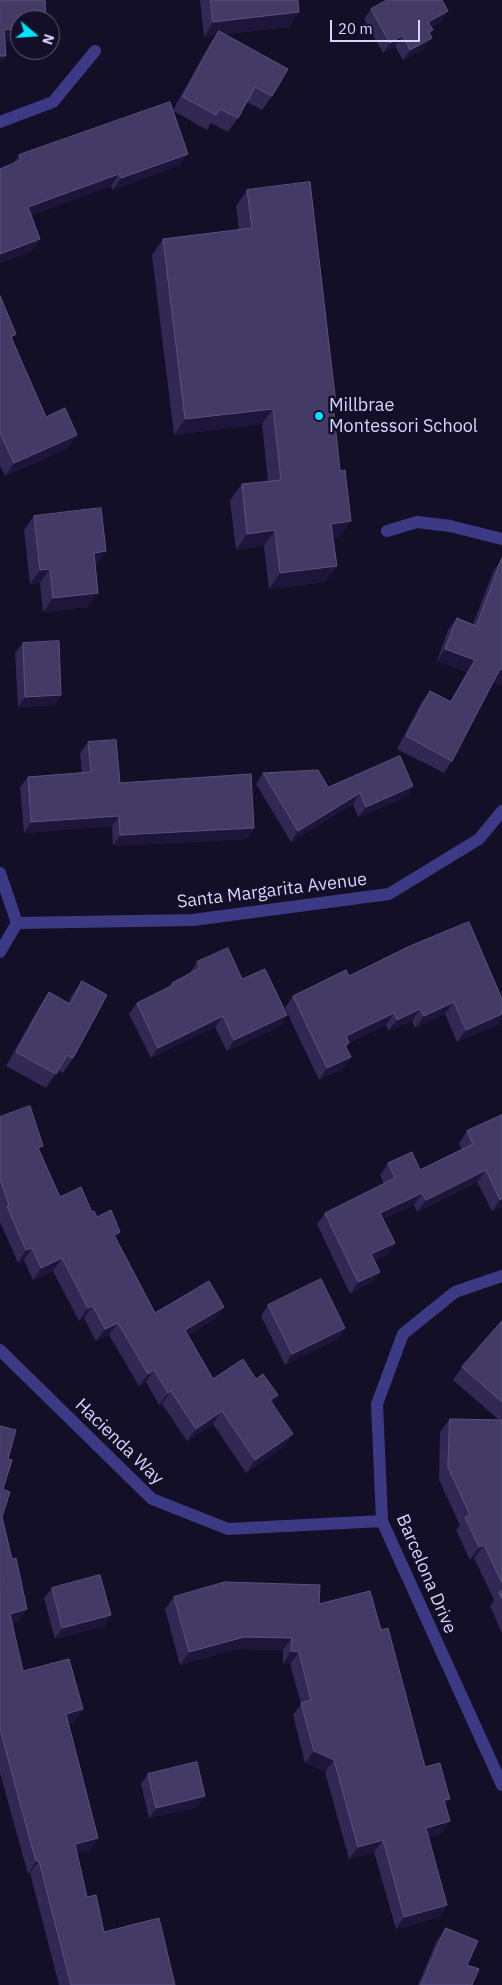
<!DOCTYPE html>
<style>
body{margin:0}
#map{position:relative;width:502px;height:1985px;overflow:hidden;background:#130f26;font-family:"IBM Plex Sans",sans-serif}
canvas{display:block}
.north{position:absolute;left:10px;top:10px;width:50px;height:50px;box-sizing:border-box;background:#130f26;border:1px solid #625e7d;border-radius:50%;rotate:108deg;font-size:14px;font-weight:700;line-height:20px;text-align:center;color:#d9d4ff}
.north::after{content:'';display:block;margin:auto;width:18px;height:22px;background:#00e5ff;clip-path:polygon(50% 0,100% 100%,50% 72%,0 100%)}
.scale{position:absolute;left:330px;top:20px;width:90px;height:22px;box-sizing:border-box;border:2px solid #d9d4ff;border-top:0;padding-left:6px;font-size:15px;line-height:18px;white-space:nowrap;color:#d9d4ff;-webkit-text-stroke:4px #130f26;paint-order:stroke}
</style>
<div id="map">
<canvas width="502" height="1985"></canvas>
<div class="north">N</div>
<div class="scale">20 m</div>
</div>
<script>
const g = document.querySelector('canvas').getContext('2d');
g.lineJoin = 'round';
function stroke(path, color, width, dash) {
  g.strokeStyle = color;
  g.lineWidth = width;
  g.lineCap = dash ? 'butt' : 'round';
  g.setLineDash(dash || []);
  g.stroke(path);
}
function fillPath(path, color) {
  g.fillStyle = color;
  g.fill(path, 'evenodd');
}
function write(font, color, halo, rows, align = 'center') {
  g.font = font + ' "IBM Plex Sans",sans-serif';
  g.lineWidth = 5;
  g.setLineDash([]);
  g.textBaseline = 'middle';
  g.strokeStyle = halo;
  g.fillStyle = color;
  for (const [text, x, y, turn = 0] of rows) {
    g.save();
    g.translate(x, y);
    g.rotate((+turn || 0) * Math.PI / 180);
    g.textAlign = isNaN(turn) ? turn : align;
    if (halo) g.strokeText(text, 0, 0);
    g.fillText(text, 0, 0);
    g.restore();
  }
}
stroke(new Path2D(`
 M387,531L417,522L450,526L502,539`), '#3d3a85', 12);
stroke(new Path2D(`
 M0,122L53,102L95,51
 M0,873L17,923L0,952
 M17,923L193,920L389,894L479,839L502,811
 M502,1276L455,1292L403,1334L377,1404L382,1521L502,1785
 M0,1350L152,1499L228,1529L382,1521`), '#3d3a85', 12);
fillPath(new Path2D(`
 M200,0H298L299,12L289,27L225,34L272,96L262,110L247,102L238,118L228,132L211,123L207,130L174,111L180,165L113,190L111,186L31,215L40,239L32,251L0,263V169L13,164L19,155L173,110L209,45L216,35L204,37Z
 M371,9L441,22L431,27L430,34L432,38L424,48L403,60L395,46L383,53L364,19Z
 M247,190L333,409L340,537L333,538L337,566L325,582L269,589L264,546L236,550L230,500L242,484L268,481L262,424L174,435L152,255L163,239L239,230L236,206Z
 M0,296L12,340L46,417L68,448L5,476L0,466Z
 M34,516L106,551L95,565L88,607L43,612L40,583L30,584L24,530Z
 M502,558V686L493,682L452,761L444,773L397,749L421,703L430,691L450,701L467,672L437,661L448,630L457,618L473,624L494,570Z
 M23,643L61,695L54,705L18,707L15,653Z
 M88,742L120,783L254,828L246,839L113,846L112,826L24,833L20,787L28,777L82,773L80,753Z
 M263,773L328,787L413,786L406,797L358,817L353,804L291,842L256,784Z
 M410,946L499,1024L457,1042L445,1014L415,1028L412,1021L388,1031L386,1025L349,1043L346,1047L351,1057L342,1069L319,1080L285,1008L293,996L349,976Z
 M197,962L242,979L287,1015L280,1026L227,1051L215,1027L151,1058L129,1014L137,1003L168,988L172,983L190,973Z
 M82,981L73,1058L63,1073L58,1070L46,1088L6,1066L39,1007L49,992L68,1003L72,995Z
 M502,1115V1206L492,1211L477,1182L417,1212L414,1205L383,1219L395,1243L387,1255L374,1260L380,1272L371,1283L350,1294L317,1224L325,1213L384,1184L380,1175L388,1163L420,1170L462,1150L459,1143L467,1131Z
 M0,1117L40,1151L60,1197L92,1212L120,1232L116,1238L155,1313L224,1307L215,1319L188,1335L213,1379H256L278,1395L272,1403L285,1446L246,1473L213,1424L187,1441L162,1404L159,1405L146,1382L139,1386L109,1335L96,1341L84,1318L79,1321L53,1271L33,1280L24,1260L18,1263L0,1222Z
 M268,1305L345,1328L338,1339L285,1365L261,1316Z
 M502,1321V1633L490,1606L494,1600L474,1558L470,1560L456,1530L460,1525L439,1480L440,1432L450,1419L499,1420L453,1380L462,1367Z
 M0,1426L8,1459L3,1489L2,1517L12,1559L27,1609L19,1621L12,1623L23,1671L83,1709L74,1722L68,1723L98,1838L90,1850L77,1853L87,1897L104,1932L175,1985H59L30,1873L28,1874L0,1773Z
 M52,1588L111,1615L104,1626L55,1639L44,1598Z
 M174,1597L319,1604L381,1630L425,1767L450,1799L445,1805L441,1834L428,1837L447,1905L439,1917L396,1929L374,1852L349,1859L325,1772L305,1763L293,1715L301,1704L290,1664H283V1650L236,1649L180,1665L165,1609Z
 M148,1774L205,1796L197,1807L149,1818L141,1784Z
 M446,1928L467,1965L472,1985H418L437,1940Z`), '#312854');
fillPath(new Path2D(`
 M448,11L441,22L420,33L428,22Z
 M299,12L289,27L217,35L219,31L216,35L204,37L213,22Z
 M20,29V42L0,43L4,30Z
 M403,35L395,46L383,53L390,43Z
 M432,38L424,48L403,60L410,50Z
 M0,56H6L0,64Z
 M188,154L180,165L113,190L121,178Z
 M119,174L111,186L20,219L28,207Z
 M40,239L32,251L0,263V254Z
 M16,334L7,347L11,337Z
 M273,409L262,424L174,435L185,419Z
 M77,435L68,448L5,476L14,463Z
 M351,521L340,537L320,540L331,524Z
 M275,530L264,546L236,550L247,534Z
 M106,551L96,565L84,567L94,553Z
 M337,566L325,582L269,589L280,573Z
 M50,569L40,583L30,584L40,570Z
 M98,593L88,607L43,612L53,598Z
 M445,649L475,660L467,672L437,661Z
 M500,669L502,670V686L492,682Z
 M61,695L54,705L18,707L25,697Z
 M413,786L406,797L358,817L366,807Z
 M360,793L353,804L291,842L298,831Z
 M119,816L112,826L24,833L31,822Z
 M254,828L246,839L113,846L120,835Z
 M454,1002L445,1014L415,1028L424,1016Z
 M420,1009L412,1021L388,1031L397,1020Z
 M394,1013L386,1025L338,1048L346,1036Z
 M502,1014V1019L499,1024L457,1042L466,1030Z
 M287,1015L280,1026L227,1051L234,1040Z
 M223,1016L215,1027L151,1058L158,1048Z
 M351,1057L342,1069L319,1080L327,1068Z
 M486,1170L477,1182L417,1212L426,1200Z
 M422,1193L414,1205L372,1224L380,1213Z
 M502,1198V1206L492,1211L500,1200Z
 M120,1232L112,1244L114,1235Z
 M395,1243L387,1255L363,1266L371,1254Z
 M32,1248L24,1260L18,1263L26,1250Z
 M62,1258L53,1271L33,1280L41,1268Z
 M380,1272L371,1283L350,1294L358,1282Z
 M93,1306L84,1318L79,1321L88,1308Z
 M224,1307L215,1319L177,1342L185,1330Z
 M118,1323L109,1335L96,1341L105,1329Z
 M345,1328L338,1339L285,1365L292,1354Z
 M154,1370L146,1382L139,1386L148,1374Z
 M171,1391L162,1404L159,1405L168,1393Z
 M278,1395L269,1408L270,1400Z
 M222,1411L213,1424L187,1441L196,1429Z
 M293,1434L285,1446L246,1473L255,1460Z
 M484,1545L474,1558L470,1560L479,1547Z
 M27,1609L19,1621L1,1626L10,1614Z
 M111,1615L104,1626L55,1639L62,1628Z
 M244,1637L292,1638L283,1650L236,1649L180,1665L189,1652Z
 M291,1651L299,1652L290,1664H283Z
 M83,1709L74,1722L58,1726L66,1714Z
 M314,1751L334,1760L325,1772L305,1763Z
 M205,1796L197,1807L149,1818L156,1808Z
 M450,1799L441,1811L444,1800Z
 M450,1821L441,1834L417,1840L426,1828Z
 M98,1838L90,1850L66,1856L75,1844Z
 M383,1840L374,1852L349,1859L358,1847Z
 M36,1861H39L30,1873L28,1874Z
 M447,1905L439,1917L396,1929L404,1917Z`), '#1d163a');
const building = new Path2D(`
 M0,0H45L46,20H20V29L4,30L6,56H0Z
 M211,0H298L299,12L213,22Z
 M387,0H442L448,11L428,22L433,30L429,32L432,38L410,50L403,35L390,43L371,9Z
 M219,31L288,69L272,96L255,87L238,118L220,109L216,115L183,97Z
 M170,102L188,154L121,178L119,174L28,207L40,239L0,254V169L21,160L19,155Z
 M310,182L336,404H333L340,471L345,470L351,521L331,524L337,566L280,573L275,530L247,534L242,484L281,480L273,409L185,419L163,239L252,228L247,190Z
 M0,296L16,334L11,337L46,417L65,408L77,435L14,463L0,433Z
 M101,508L106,551L94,553L98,593L53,598L50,569L40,570L34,516Z
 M502,558V670L500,669L452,761L406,736L430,691L451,702L475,660L445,649L457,618L476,626Z
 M59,641L61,695L25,697L23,643Z
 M116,740L120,783L251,774L254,828L120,835L119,816L31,822L28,777L91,772L88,742Z
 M400,756L413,786L366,807L360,793L298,831L263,773L318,770L328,787Z
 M469,922L502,999V1014L466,1030L454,1002L424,1016L420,1009L397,1020L394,1013L346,1036L349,1043L345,1045L351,1057L327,1068L293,996L346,970L349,976L410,946Z
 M228,948L242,979L265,969L287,1015L234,1040L223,1016L158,1048L137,1003L173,985L172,983L200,968L197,962Z
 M82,981L107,995L73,1058L67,1055L56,1074L16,1052L49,992L70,1004Z
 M30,1106L43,1146L38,1148L60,1197L81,1187L92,1212L94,1211L97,1217L111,1210L120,1232L114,1235L155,1313L209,1281L224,1307L185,1330L213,1379L243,1359L256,1379L263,1374L278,1395L270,1400L293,1434L255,1460L222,1411L196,1429L171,1391L168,1393L154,1370L148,1374L118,1323L105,1329L93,1306L88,1308L62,1258L41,1268L32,1248L26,1250L7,1206L9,1205L0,1179V1117Z
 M502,1115V1198L500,1200L486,1170L426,1200L422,1193L380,1213L395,1243L371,1254L380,1272L358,1282L325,1213L395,1178L388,1163L412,1152L420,1170L473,1144L467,1131Z
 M321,1279L345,1328L292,1354L268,1305Z
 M502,1321V1402L462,1367Z
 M450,1419L502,1420V1583L484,1545L479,1547L465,1517L470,1515L448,1467Z
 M0,1426L16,1430L8,1459L12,1460L3,1489L10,1492L2,1517L12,1559L16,1558L27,1609L10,1614L23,1671L69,1659L83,1709L66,1714L98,1838L75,1844L87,1897L96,1895L104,1932L159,1918L175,1985H71L39,1861H36L18,1796L0,1728Z
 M100,1575L111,1615L62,1628L52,1588Z
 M225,1582L320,1585L319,1604L370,1591L381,1630L388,1628L425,1767L440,1763L448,1793L450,1799L444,1800L450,1821L426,1828L447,1905L404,1917L383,1840L358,1847L334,1760L314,1751L301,1703L311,1700L299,1652L291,1651L292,1638L244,1637L189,1652L174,1597Z
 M502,1591V1599L499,1593Z
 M197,1762L205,1796L156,1808L148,1774Z
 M446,1928L478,1941L467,1965L479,1969L472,1985H421Z`);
fillPath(building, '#433a66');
stroke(building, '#5a527e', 1);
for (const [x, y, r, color] of [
 [319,416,5,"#00e5ff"]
]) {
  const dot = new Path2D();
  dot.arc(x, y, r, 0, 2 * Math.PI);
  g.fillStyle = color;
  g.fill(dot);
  stroke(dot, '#130f26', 2);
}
write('18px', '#d9d4ff', '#130f26', [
 ["Millbrae",329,406],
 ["Montessori School",329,427]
], 'left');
write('18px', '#d9d4ff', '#130f26', [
 ["Santa Margarita Avenue",272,891,-7],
 ["Hacienda Way",119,1442,44],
 ["Barcelona Drive",426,1574,67]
]);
</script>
